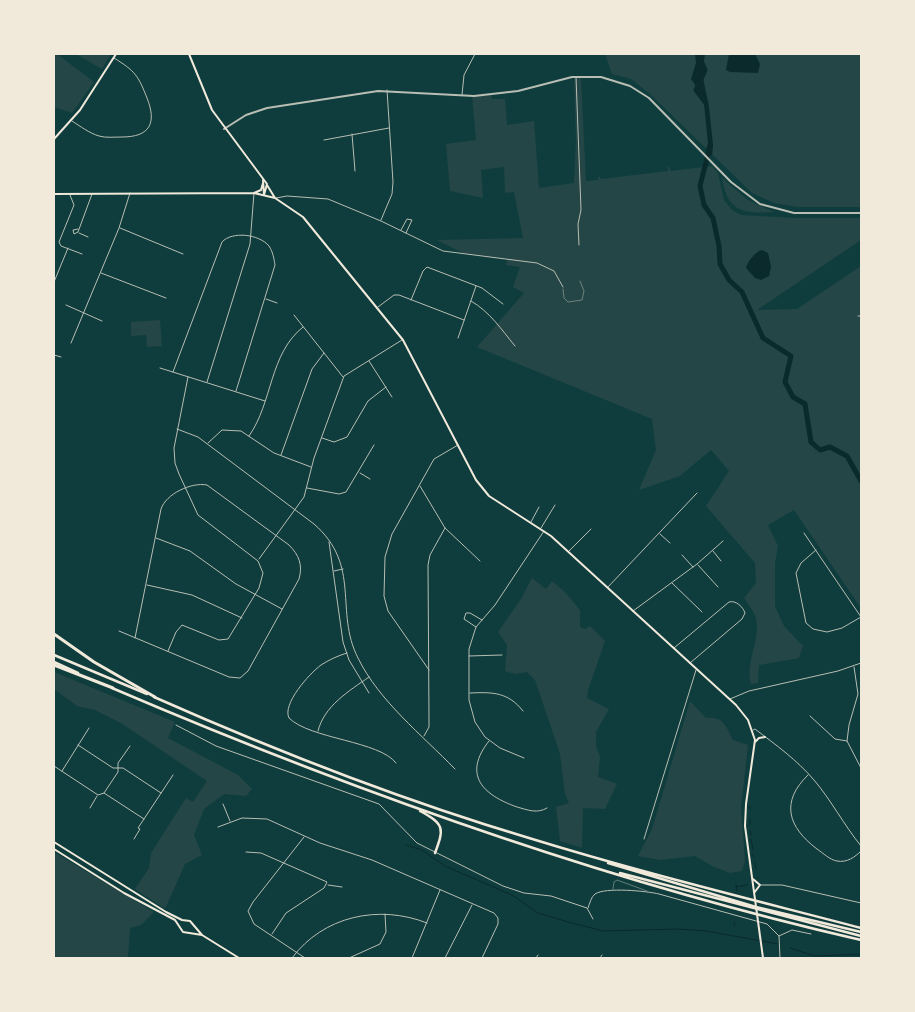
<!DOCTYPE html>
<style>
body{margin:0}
#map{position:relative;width:915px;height:1012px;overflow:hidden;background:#0f3d3e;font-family:Lato,sans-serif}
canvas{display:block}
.frame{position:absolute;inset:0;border:55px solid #f1e9da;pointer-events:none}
</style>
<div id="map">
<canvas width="915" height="1012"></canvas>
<div class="frame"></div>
</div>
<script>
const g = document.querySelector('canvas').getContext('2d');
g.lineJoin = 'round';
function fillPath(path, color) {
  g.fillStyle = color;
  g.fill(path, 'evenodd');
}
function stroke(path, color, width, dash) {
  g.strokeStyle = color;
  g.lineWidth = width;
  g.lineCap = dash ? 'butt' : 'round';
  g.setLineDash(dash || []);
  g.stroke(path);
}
fillPath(new Path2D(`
 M54,54H57L94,82L72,113L54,107Z
 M76,54H111L102,69Z
 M605,54H861V207H797L774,203L752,193L650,94L631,79L612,74Z
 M581,78L586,181L598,180L599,176L601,179L668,171V165L671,171L712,166L718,173L724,200L732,210L741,215L796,218H861V240L757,310L797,309L861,266V608L794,510L768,525L778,546L775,563V606L784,626L803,646L799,658L759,665L758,683L751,684C745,661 761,641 756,618C754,611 748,604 744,598L756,583L755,563L706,506L729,471L711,450L680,476L639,490L656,450L652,419L477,347L524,293L513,287L520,267L506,265L507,259L465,254L437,240L523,238L514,192L505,193L504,167L481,170L483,198L450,191L446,144L476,140L472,95L491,94L492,99H505L507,125L534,121L539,188L574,183L576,138L574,79Z
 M722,178L748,200L774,212C744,214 727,212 722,178Z
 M160,320L162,346L147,347L146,335L131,336V322Z
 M532,578L546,589L552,581L566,593L580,610V627L585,629L590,626L605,641L588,690L587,698L609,709L596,732V746L600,757L598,777L617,784L605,809L583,808L582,848L560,841L556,807L569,803L565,794L560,754L535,680L527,672L515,674L505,671L507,645L498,632L521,599Z
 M54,672L175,722L168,738L238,775L252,789L246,796L224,794L204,809L194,835L202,855L185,864L165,909L135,889L149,868L151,853L186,798L193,802L207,781L121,723L95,710L77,706L54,689Z
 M690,701L706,718C723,716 726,726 733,740L748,745L741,808L745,861L742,871L730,873L712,866L695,856L660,860L638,856L652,829Z
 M54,852L154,912L141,925L130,928L128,958H54Z`), '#244646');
fillPath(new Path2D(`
 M695,54H705L702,73L709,107L713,145L712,156L706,151L708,143L704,104L703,96L691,79L696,63Z
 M729,54H755L760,64L758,73L730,72L726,70Z
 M762,250L768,253L771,267L769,276L761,280L755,278L746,268C747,262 756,251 762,250Z`), '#0a2a2b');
stroke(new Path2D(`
 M748,806L750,807V809
 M750,825V819
 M750,830L751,835
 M751,839L753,850
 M406,845L422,850L445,866L512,895L538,913L572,923L603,931L678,929L706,931L778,944
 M753,854L754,857
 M755,862L756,869
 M758,879V878
 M736,884L737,891
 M736,887L747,885
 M734,926L735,922
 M790,948L815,956L861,954`), '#0a2a2b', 1);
stroke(new Path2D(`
 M698,54L705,70L696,90L706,103
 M710,146L700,186L704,205L713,218L719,246L720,264L729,280L742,292L763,338L791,356L785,382L793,397L805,404L811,442L820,450L830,447L847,456L861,481`), '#0a2a2b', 5);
stroke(new Path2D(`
 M563,289L564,298L568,302L582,300L584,291L580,281
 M613,889L614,882L617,880L647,891`), '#b8beb3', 0.5);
stroke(new Path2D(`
 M78,745L113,768H123L161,793
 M54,766L98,795L104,793L144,819
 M62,771L89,728
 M104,793L118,772V763L130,746
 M90,808L97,796
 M134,839L140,829L138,828L173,775`), '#b8beb3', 1);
stroke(new Path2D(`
 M576,77L581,210L578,224L579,245
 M462,95L464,75L475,54
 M72,121C80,126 89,133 99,136C106,138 114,137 122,137C150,137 157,123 147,98C138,75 135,71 114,58
 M352,134L355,171
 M324,140L389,128
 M70,195L74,205L59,242L61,246L82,254
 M276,198L287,196L328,199L381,221L443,251L537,263L554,271L563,287
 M381,220L392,194L393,182L387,90
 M120,228L183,254
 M78,229L73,230L74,234L78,232L92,194
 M401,230L407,219L412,220L406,233
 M79,233L88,237
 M101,273L166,298
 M54,282L68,248
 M266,299L277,303
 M411,300L423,271L427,267L482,288L503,304
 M471,301C490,312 501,329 515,346
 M66,305L102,321
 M378,307L394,295H399L464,320
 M294,315L343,377
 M858,316H861
 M458,338L476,286
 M71,343L119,228L130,193
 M54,355L61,357
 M369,361L392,397
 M160,368L265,401
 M173,372L222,242C232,231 259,234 269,246C273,252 274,259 275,265L236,391
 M207,382L250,244L254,193
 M177,429L198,437L314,524C362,566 334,611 358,658C379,701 422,735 455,769
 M249,436C273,402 269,354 303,327
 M322,438L334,442L347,437L368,401L386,387
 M208,443L222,430L241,431L274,453L311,467
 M281,455L312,369L324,353
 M360,473L370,479
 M420,486L445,528L480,561
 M307,488L339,494L346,492L374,445
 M531,522L539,507
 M541,528L555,505
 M804,533L861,617
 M660,534L670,543
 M156,538L190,551L236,584L282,609
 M329,542L343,642L349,660L369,693
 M816,550L801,563L796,573L806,623L813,629L827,632L842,628L861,617
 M569,551L591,529
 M713,551L721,561
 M682,555L693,567
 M259,559L304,497L314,458L344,376L402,340
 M698,565L718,587
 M334,571L343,569
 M672,583L702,612
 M147,585L192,595L242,618
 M608,587L697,493
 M633,611L697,564L723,541
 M476,627L464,619L466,613H470L482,620
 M119,631L229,677L240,678L248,671L299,579C303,565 299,555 289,545L207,485C191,482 166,494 161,509L135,638
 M674,648L729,602C736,600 743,607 745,613L742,619L690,663
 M168,651L176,632L182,625L219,640L228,639L259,588L263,573L258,561L198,515L179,474L175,463L174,448L188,377
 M347,653C337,656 329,660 321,665C309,674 282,704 289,718C310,739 380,741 396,763
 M469,656L502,655
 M854,667L858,694L849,725L847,741L861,768
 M429,670L388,611L384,596L385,557L392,534L434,459L458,445
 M470,693C493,692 508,692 523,711
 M730,699L749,691L838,671L861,663
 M810,716L835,739L847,741
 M176,725L216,746L379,804L417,843L503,886L524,893L551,896L587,908L593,919
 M753,730L755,729C776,745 797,760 814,780C831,800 844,825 861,846
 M318,731C324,706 349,691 369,677
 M424,736L429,727V719L428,565L430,555L445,528
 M489,741C462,775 483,795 517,807C528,810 537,814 547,808
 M524,758L500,748L485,737L475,722L469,700V649L476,627L495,605L544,531
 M808,775C780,802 788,827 817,849C823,853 830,860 837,861C847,863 855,857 861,851
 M223,804L230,821
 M218,827L242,818L267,819L320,843L372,860L494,913L498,918V924L482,958
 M304,837L253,902L248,911L254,924L305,958
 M644,839L696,670
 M246,852L261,853L327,882L324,888L286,913L272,934
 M328,885L342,887
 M761,885H782L861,903
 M588,908C590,903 591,897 595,894C605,887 647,891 659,894L767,924L779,936L780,958
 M779,936L792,930L811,934
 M292,958C323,916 379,904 427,923
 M349,958L380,944L386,932L385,914
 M412,958L440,890
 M445,958L472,905
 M536,958L538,955
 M600,958L602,955`), '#b8beb3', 1);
stroke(new Path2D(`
 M224,129L246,115L267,108L378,91L474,96L518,91L572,77H601L630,86L649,98L731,182L760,204L794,213H861`), '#b8beb3', 2);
stroke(new Path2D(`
 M189,54L212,110L267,184L264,195
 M54,139L80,110L116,54
 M263,180L264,195
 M267,185L275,198
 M254,193L261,190L263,183
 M54,194L254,193L275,198L303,217L403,340L476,480L489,496L551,536L736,705L748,720L755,740L746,804L745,826L763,958
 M755,742L759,738L765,737
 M54,842L166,912L182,920L190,921L202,935L239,958
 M54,849L124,893L175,920L183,932L202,935
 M753,879L760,885L754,893`), '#f1e9da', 2);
stroke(new Path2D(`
 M54,655L147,694
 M54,662L78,673
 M112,688C355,792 604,881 861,940
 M154,697C276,751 401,800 529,838C639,872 750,899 861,928
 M420,811C445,824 444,829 435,853
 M608,863L756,907L861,932
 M620,873L861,936`), '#f1e9da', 2.5);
stroke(new Path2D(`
 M54,634L94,662L155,697
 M54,665L113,688`), '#f1e9da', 3);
</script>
